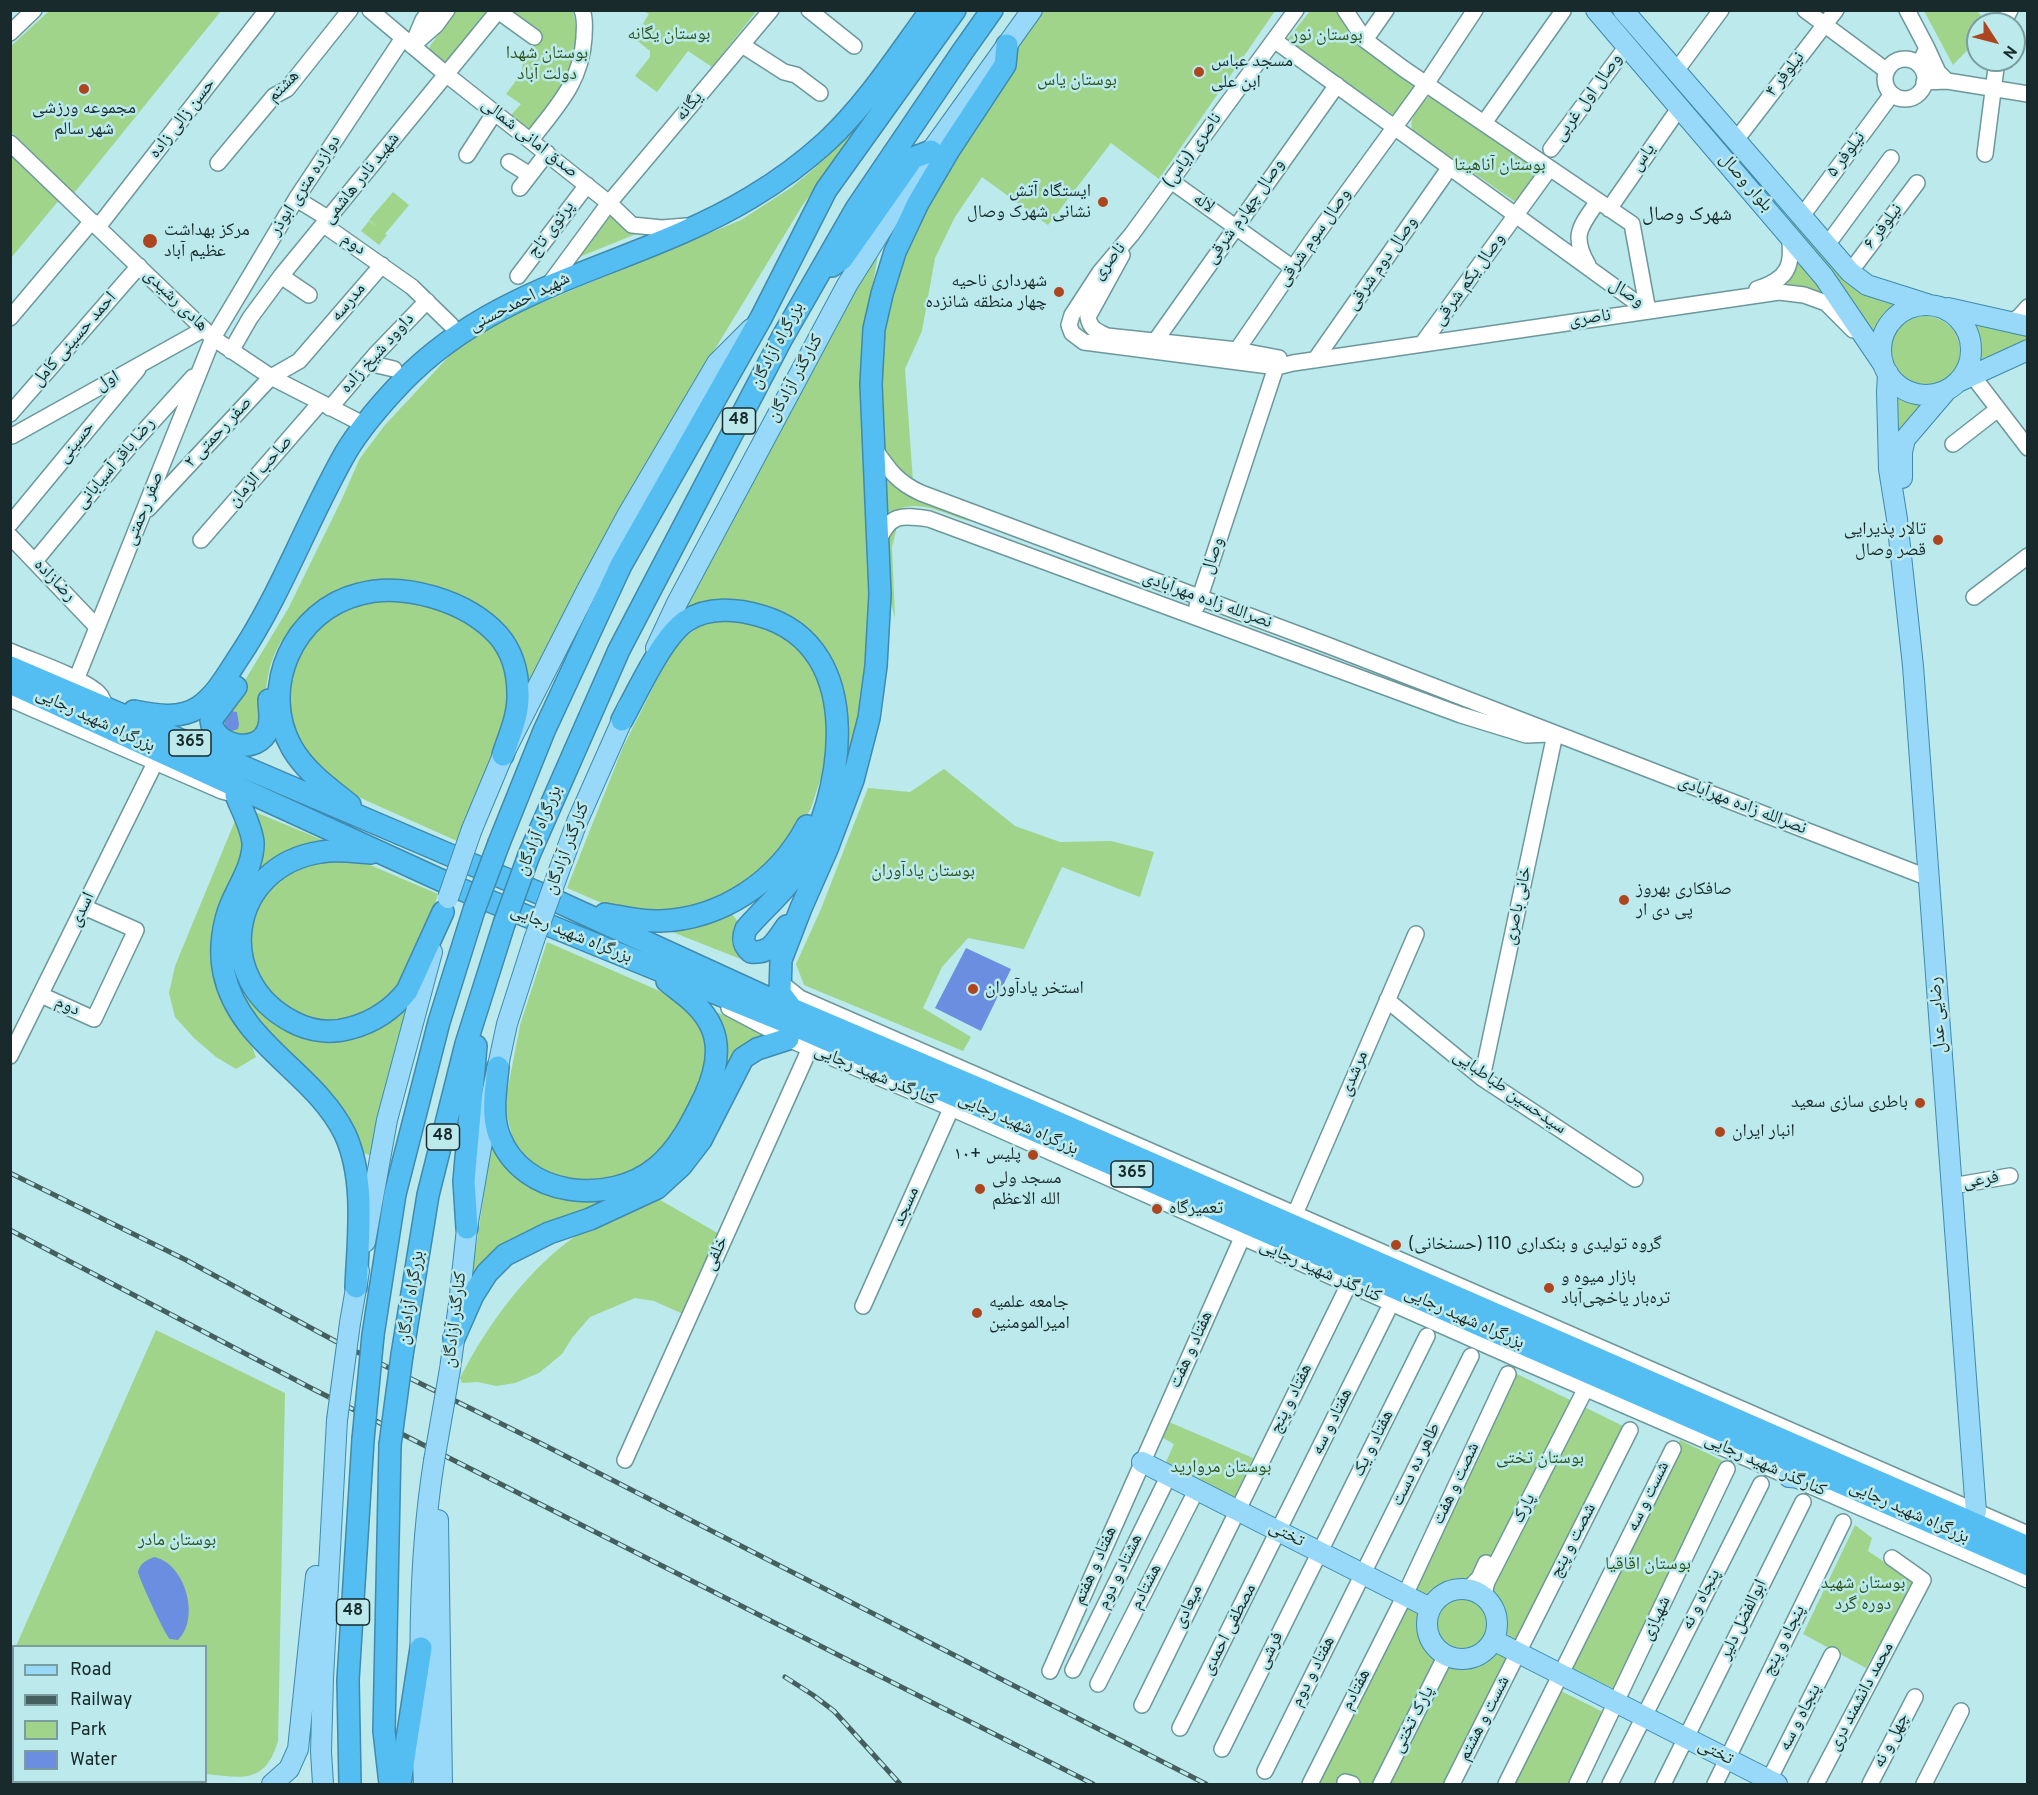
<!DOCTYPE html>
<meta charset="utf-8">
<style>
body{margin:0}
#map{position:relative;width:2038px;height:1795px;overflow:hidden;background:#bbe9ec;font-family:Overpass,sans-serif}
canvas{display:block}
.frame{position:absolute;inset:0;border:12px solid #182a2b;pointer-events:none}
.legend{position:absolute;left:12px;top:1645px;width:195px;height:138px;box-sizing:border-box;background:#bbe9ec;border:2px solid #7a9d9f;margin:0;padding:8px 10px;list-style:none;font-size:18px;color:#182a2b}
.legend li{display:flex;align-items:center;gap:12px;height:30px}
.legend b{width:30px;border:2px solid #7a9d9f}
.north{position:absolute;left:1966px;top:12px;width:60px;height:60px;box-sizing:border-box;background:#bbe9ec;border:2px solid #7a9d9f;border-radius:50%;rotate:126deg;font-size:16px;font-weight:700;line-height:24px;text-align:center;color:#182a2b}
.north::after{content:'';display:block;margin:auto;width:21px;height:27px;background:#ad461e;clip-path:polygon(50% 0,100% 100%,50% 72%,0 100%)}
</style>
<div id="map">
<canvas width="2038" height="1795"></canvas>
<div class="frame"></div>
<ul class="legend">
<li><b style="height:8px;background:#98d8f8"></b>Road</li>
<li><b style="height:8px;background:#455f60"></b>Railway</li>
<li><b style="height:16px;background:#a0d48a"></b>Park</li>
<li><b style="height:16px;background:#6b8ee0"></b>Water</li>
</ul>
<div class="north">N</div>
</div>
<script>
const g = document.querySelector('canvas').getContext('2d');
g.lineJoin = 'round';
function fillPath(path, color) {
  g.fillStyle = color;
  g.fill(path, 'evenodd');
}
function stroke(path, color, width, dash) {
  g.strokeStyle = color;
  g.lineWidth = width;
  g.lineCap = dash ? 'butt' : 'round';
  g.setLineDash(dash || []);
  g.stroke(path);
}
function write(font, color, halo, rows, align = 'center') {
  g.font = font + ' Overpass,"Noto Naskh Arabic",sans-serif';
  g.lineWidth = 5;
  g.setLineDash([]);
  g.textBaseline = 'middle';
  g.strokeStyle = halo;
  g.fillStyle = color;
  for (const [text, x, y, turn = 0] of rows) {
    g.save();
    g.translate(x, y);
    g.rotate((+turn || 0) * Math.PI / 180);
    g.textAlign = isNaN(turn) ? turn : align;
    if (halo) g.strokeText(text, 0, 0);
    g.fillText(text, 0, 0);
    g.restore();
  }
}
fillPath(new Path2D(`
 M49,11H221L74,193L11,132V46Z
 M456,11H499L449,69L429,51L430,46Z
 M509,11H573C585,61 558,93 529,131L511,115L521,104L506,94L522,73L523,58L538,38Z
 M753,11L755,13L712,67L688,51L657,92L635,76L650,57V51L634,38L649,14L644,11Z
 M1043,11H1275L1159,179L1111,143L1048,225L982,177L955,217L935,258L922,331L905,369L913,482L889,463L883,440L881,342L903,248L1011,55Z
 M1310,11H1338L1417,86L1396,117L1287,40Z
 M1924,11H1977L1988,24H1978V39L1953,65Z
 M1432,94L1533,165L1539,174L1521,199L1514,201L1412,130C1409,114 1421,104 1432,94Z
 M880,96L802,206L653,451L622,505L524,696L517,656L428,592L314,609C271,636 265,674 264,721L249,738L223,733L220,713L241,687L288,609L341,501L360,458L385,425L452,353L480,333L522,311L741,220L792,187L816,167Z
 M12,153L60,199L11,258L10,154Z
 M393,192L409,205L385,234L387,235L379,245L361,231L369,221L377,227L369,220Z
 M610,211L641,232L572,260Z
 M1793,218L1901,303C1879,315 1877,320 1874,344L1787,223Z
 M880,243L865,329L873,629L865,695L844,776V733L796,625L679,615Z
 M1793,249L1840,305L1773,289C1795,279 1797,272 1793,249Z
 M1890 351a35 35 0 1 1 70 0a35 35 0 1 1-70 0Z
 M1969,319L2007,331L2027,335V344L1979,366C1981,345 1979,337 1969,319Z
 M1891,387C1905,398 1914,401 1931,402L1895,450Z
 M886,480L891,484L972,522C946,515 909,492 888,518L886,497Z
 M898,523L892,547L895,618C890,603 883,553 887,538C889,531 892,527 898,523Z
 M393,598L427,606L454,616L478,629L495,644L511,675L504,730L457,841L336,787L296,742L285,688L306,636L353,602Z
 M738,617L803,647L829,703L826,762L811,808L800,828L748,887L685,912L618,910L567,888L623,747L669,656L683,638L705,623Z
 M944,769L1015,826L1060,842L1111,841L1154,852L1140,897L1062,867L1024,949L968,938L942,967L923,1008L971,1037L963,1051L804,985L796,964L821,909L868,788L910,792Z
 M243,807L330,843L244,894Z
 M237,816L247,849L222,915L247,1033L256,1057L236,1069L216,1057L194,1038L175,1017L169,993L175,966Z
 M345,859L370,865L438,894L416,962L380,1010L330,1024L294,1015L262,989L247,942L262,892L304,864Z
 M730,911L738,922C729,936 734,948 743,960L662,928Z
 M547,942L678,999L708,1032V1069L670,1146L618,1182H557L526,1159L519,1150L513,1139L506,1112V1098L520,1025Z
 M241,981L329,1036L413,990L372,1156L361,1152L250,1013Z
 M706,1007L771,1037C761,1041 749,1044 742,1051C728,1063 722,1082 715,1099C703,1124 691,1148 671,1168C628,1210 562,1209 514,1242C496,1254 483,1271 470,1288L492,1140C525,1187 575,1212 631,1189C648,1182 664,1171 675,1157C686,1144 694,1129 702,1114C715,1089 730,1055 718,1026C715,1020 710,1013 706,1007Z
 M655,1197L721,1235L683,1314L654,1301L635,1298L590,1317L572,1338L562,1354L539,1373L515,1383L496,1386L478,1382L462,1383L460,1378C487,1325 530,1266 580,1233C601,1218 631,1208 655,1197Z
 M156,1330L285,1393L278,1741C265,1784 243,1778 206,1774V1646H16Z
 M1515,1373L1623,1426L1447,1784H1314Z
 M1169,1422L1253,1458L1234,1498L1165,1464L1174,1444L1163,1438Z
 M1680,1440L1725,1462L1617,1690L1571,1668Z
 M1855,1525L1872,1538L1868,1551L1914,1582L1866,1668L1803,1634Z
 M1559,1690L1607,1714L1572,1784H1512Z`), '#a0d48a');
fillPath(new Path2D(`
 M231,711L237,712L239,724L238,729L232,731L227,730L223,719Z
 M966,948L1011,969L981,1031L935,1008Z
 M154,1557C185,1563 201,1618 178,1640L170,1639C165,1635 138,1576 138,1572C140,1563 147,1560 154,1557Z`), '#6b8ee0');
const minor = new Path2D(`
 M370,10L447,75L609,203L632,225L662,228L686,226
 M430,10L423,20L412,46L436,25L447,10
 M809,10L854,46
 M1296,10L1132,234L1100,272L1072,315L1069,325L1072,333L1084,342L1277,367L1293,363L1779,292L1804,295L1826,303L1853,330
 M1345,10L1365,40L1404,69L1632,224L1648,311
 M1805,10L1887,71
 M1907,10L1927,48L1919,65
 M2003,24L2010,10
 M10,33L34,10
 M1274,40L1648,311
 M1365,40L1386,10
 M742,45L784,72L796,75L820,93
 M1927,48L1938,72L1947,81
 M1885 79a20 20 0 1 1 40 0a20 20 0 1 1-40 0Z
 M1676,71L1721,10
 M1924,82L1947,81L2028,94
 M1484,123L1563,11
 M531,140C557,106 581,83 584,38C584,29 586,20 582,10
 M1736,140L1836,10
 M10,143L213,338L271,377L365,425
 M1551,149L1627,46
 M1985,154L1997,60
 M467,155L495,112
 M509,162L530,175
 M218,163L274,96L287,89L350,10
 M1171,181L1293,268
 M520,188L547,153
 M303,203L329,219
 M1609,209L1680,107
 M1802,216L1892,94
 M324,225L412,287L451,325
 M98,227L267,10
 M1827,245L1891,158
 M1122,255L1088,317C1090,329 1097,331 1107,336L1237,350L1279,358
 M1588,265C1571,235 1580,227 1598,201
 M1850,272L1917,183
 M281,276L309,295
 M518,276L587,185
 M548,286L609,203L771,10
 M1757,289C1787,280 1794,266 1789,236
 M10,318L92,221
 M2009,322L2019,317L2028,307
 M1156,340L1337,85
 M1422,344L1550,168
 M1237,350L1311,242L1426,84L1475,10
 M231,351L250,318L281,276L498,11L534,37
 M1315,360L1450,167
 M368,363L394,369
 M1972,375L2028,448
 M330,408L375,355L427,301
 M10,414L139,266
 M12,436L204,329
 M1953,444L1998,409
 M874,448C889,470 897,482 921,493L1327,645L1929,878
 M148,509L271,377L299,361L382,265
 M10,524L138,369
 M10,536L97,627
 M201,540L320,403
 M878,543C889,513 902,515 929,519L1461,715L1526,735L1549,734
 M35,561L125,452L193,377
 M1974,597L2028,556
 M1197,606L1279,358
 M10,651C35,662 76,675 96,691C102,695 103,701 106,707
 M76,680L213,338L296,199L403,38
 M10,699L222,791L237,795
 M779,975L785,986L800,998L2028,1534
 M41,995L94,1019L136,930L84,907
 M1387,1000L1482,1078L1635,1179
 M729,1008L788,1039L951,1108L1515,1358L2028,1580
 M10,1056L155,763
 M1482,1078L1555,734
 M1952,1186L2010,1176
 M1295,1214L1416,934
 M863,1306L955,1100
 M625,1460L810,1048
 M1468,1589L1479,1578L1486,1563
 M1487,1599L1485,1590L1487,1582L1586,1388
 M1073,1670L1169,1475
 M1050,1671L1242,1238
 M1098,1684L1197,1489
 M1142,1705L1347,1288
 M1180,1728L1387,1312
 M1222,1749L1427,1336
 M1265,1771L1471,1356
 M1345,1782L1352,1784
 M1310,1784L1405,1595L1508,1374
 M1381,1784L1446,1655
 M1452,1784L1630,1430
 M1506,1784L1673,1449
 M1577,1784L1727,1469
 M1610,1784L1761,1484
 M1663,1784L1803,1502
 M1715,1784L1843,1522
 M1767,1784L1832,1655
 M1816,1784L1923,1580L1892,1558
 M1870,1784L1915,1697
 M1924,1784L1961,1711`);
const major = new Path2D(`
 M1596,10L1824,277L1883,364
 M1623,10L1850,272L1867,285L1927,304
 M1881 350a45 45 0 1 1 90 0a45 45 0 1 1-90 0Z
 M1948,308L2028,326
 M1888,373L1887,392L1889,469L1897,519L1913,666L1976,1512
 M1958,382L2028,350
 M1902,478V452L1905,439L1946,391
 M656,648L677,603L847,285L931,151L1032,10
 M472,829L503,755L586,592L628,514L717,363L751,329
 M560,868L577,822L628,707
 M365,1242L387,1120L432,952
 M350,1323L359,1271
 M450,1369L459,1304L467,1228L483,1136L507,1024L534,940
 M1142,1462L1430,1608
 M1789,1477L1828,1480
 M438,1520L442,1784
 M1427 1624a35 35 0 1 1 70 0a35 35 0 1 1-70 0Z
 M1493,1640L1777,1784
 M10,1721L14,1722
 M10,1765L14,1764
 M128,1782L136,1784
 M188,1782L196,1784
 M272,1784L289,1769L298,1749L316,1576
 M323,1784L321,1752L323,1678L337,1420
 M424,1784C419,1677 417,1568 434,1461`);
const highway = new Path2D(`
 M832,266L842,259L913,158L931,151
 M10,667L541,894L792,1009L1027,1109L2028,1547
 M10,683L460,889L786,1022L2028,1565
 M236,687L211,720C213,747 259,756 268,729C272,720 269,709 269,700
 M134,711C155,715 180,720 199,707C216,695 226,677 237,660C281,595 307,520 346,452C361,427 382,403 402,382C499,281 635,267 750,198C777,182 803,163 826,142C867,104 898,55 931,10
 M622,720C637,693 662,637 686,621C708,606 738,609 761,616C869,647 844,797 798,871C783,893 763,909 746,929C742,939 743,945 751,952C772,954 776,940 787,926
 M236,795C242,810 251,826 253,842C254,863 240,884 232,902C223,922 219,951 224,973C239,1044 315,1072 345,1134C366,1180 358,1239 356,1287
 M350,805C329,788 306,772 292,748C258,688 294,610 360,594C404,582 467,601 498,635C512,651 518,673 518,694C519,715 509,736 503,755
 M499,843L544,731L621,565L761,318L826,190L955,10
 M371,853C355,852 337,849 321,852C228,866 211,980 293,1022C310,1031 331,1034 351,1028C373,1022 392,1010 407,991L443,912
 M529,855L619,650L782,338L856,209L963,51L992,10
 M605,914C623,917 642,922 660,921C722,919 778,881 807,826
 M792,1009L780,993L781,960L801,908L827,849L853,780L869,718L876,666L880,594L871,384L874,329L882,294L895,252L918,203L949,150L1005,65L1007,45
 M498,1067C496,1089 491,1113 499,1135C522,1198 610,1206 657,1167C679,1149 693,1121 705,1096C715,1074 722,1049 711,1026C702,1006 683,994 667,981
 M467,1228L464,1181L476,1046
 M373,1335L395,1194L439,1022L474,910
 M454,1338L473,1295L487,1273L505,1255L549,1233L590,1219L657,1188L681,1166L701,1140L743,1058L757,1049L788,1039
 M402,1355L428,1195L466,1044L504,924
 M390,1445L384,1731L390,1784
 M350,1784L348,1680L363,1440
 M400,1784L421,1648`);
stroke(minor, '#6d989b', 18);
stroke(major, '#3f8aad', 22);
stroke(highway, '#3f8aad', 24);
stroke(minor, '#fff', 15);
stroke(major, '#98d8f8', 20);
stroke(highway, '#54bef3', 21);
const rail = new Path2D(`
 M10,1173L186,1260L335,1341L540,1443L1206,1784
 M10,1230L309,1387L1093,1784
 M785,1677L813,1695L834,1711L900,1784`);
stroke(rail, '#455f60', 5);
stroke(rail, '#bbe9ec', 3, [9]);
const majorBridge = new Path2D(`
 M448,898L472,829
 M534,940L560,868
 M337,1420L350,1323
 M434,1461L450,1369`);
const highwayBridge = new Path2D(`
 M474,910L499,843
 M504,924L529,855
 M363,1440L373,1335
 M390,1445L402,1355`);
stroke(majorBridge, '#3f8aad', 22, []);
stroke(highwayBridge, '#3f8aad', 24, []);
stroke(majorBridge, '#98d8f8', 20);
stroke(highwayBridge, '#54bef3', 21);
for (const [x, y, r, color] of [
 [1199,72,6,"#ad461e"],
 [84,89,6,"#ad461e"],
 [1103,202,6,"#ad461e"],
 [150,241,8,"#ad461e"],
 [1059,292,6,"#ad461e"],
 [1938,540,6,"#ad461e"],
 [1624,900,6,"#ad461e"],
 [973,989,6,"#ad461e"],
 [1920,1103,6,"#ad461e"],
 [1720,1132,6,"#ad461e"],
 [1033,1155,6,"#ad461e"],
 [980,1189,6,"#ad461e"],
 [1157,1209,6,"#ad461e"],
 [1396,1245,6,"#ad461e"],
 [1549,1288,6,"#ad461e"],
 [977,1313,6,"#ad461e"]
]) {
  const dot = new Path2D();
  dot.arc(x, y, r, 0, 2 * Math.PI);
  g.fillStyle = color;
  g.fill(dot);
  stroke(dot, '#bbe9ec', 2);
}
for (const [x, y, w] of [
 [739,421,33],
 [190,743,42],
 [443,1137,33],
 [1132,1174,42],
 [353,1612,33]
]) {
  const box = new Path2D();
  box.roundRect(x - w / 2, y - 13, w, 26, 4.5);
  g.fillStyle = '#bbe9ec';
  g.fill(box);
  stroke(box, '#182a2b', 1.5);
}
write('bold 16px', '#182a2b', null, [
 ["48",739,421],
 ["365",190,743],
 ["48",443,1137],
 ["365",1132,1174],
 ["48",353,1612]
]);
write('18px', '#2d531a', '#bbe9ec', [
 ["بوستان یگانه",669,35],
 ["بوستان نور",1327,36],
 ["بوستان شهدا",547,54],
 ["دولت آباد",547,75],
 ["بوستان یاس",1077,81],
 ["بوستان آناهیتا",1500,166],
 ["بوستان یادآوران",923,872],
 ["بوستان تختی",1540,1459],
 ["بوستان مروارید",1221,1468],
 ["بوستان مادر",177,1541],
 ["بوستان اقاقیا",1648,1565],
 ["بوستان شهید",1863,1584],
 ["دوره گرد",1863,1605]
]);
write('18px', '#182a2b', '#bbe9ec', [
 ["مسجد عباس",1211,62],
 ["ابن علی",1211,83],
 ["مجموعه ورزشی",84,109,"center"],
 ["شهر سالم",84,130,"center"],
 ["ایستگاه آتش",1091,192,"right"],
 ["نشانی شهرک وصال",1091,213,"right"],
 ["مرکز بهداشت",164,231],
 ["عظیم آباد",164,252],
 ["شهرداری ناحیه",1047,282,"right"],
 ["چهار منطقه شانزده",1047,303,"right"],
 ["تالار پذیرایی",1926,530,"right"],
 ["قصر وصال",1926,551,"right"],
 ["صافکاری بهروز",1636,890],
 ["پی دی ار",1636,911],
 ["استخر یادآوران",985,989],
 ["باطری سازی سعید",1908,1103,"right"],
 ["انبار ایران",1732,1132],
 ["پلیس +۱۰",1021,1155,"right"],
 ["مسجد ولی",992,1179],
 ["الله الاعظم",992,1200],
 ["تعمیرگاه",1169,1209],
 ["گروه تولیدی و بنکداری 110 (حسنخانی)",1408,1245],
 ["بازار میوه و",1561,1278],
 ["تره‌بار یاخچی‌آباد",1561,1299],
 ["جامعه علمیه",989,1303],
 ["امیرالمومنین",989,1324]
], 'left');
write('18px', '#182a2b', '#bbe9ec', [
 ["نیلوفر ۴",1786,75,-52],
 ["هشتم",284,87,-45],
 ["وصال اول غربی",1589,98,-54],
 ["یگانه",690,107,-50],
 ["حسن زالی زاده",183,119,-52],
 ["صدق امانی شمالی",529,139,38],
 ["ناصری (یاس)",1193,151,-54],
 ["نیلوفر ۵",1847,155,-53],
 ["یاس",1644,158,-55],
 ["شهید نادر هاشمی",362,179,-51],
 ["بلوار وصال",1745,183,49],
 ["دوازده متری ابوذر",306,186,-57],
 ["لاله",1203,204,35],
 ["وصال چهارم شرقی",1246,212,-55],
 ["نیلوفر ۶",1884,227,-53],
 ["پرتوی تاج",552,230,-53],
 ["وصال سوم شرقی",1315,238,-55],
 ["دوم",353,245,34],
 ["ناصری",1110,262,-51],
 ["وصال دوم شرقی",1383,264,-55],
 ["وصال یکم شرقی",1470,280,-54],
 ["وصال",1626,294,33],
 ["هادی رشیدی",175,301,44],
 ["مدرسه",349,303,-50],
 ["شهید احمدحسنی",520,303,-27],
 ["ناصری",1590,319,-8],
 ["احمد حسینی کامل",75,340,-49],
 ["بزرگراه آزادگان",778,346,-62],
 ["داوود شیخ زاده",378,354,-48],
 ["کنارگذر آزادگان",796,379,-61],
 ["اول",108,382,-29],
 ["صفر رحمتی ۲",219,433,-47],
 ["حسینی",77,443,-51],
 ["رضا باقر آسیابانی",116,464,-50],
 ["صاحب الزمان",261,472,-49],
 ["صفر رحمتی",145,509,-68],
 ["وصال",1214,556,-71],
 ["رضازاده",54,581,46],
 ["نصرالله زاده مهرآبادی",1207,601,20],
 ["بزرگراه شهید رجایی",95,721,25],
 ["نصرالله زاده مهرآبادی",1742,806,21],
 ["بزرگراه آزادگان",540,831,-68],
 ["کنارگذر آزادگان",568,849,-69],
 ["خانی باصری",1519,906,-78],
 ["اسدی",83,910,-64],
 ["بزرگراه شهید رجایی",571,935,22],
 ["دوم",67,1007,24],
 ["رضایی عدل",1939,1015,-94],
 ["مرشدی",1355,1074,-67],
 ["کنارگذر شهید رجایی",875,1076,23],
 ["سیدحسین طباطبایی",1509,1093,35],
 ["بزرگراه شهید رجایی",1018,1125,24],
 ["فرعی",1981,1181,-9],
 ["مسجد",907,1207,-66],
 ["خلفی",717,1254,-66],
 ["کنارگذر شهید رجایی",1320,1272,24],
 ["بزرگراه آزادگان",412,1298,-81],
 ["بزرگراه شهید رجایی",1464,1319,24],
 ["کنارگذر آزادگان",456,1320,-83],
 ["هفتاد و هفت",1192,1350,-66],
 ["هفتاد و پنج",1292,1399,-64],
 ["هفتاد و سه",1333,1422,-64],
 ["هفتاد و یک",1374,1444,-64],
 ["طاهر ده دست",1417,1465,-64],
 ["کنارگذر شهید رجایی",1765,1466,24],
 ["شصت و هفت",1457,1484,-65],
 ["شست و سه",1649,1497,-64],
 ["پارک",1525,1509,-63],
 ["بزرگراه شهید رجایی",1909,1513,24],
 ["تختی",1286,1535,27],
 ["شصت و پنج",1574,1541,-63],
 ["هفتاد و هفتم",1096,1566,-66],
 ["هشتاد و دوم",1121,1572,-64],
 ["هشتادم",1147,1587,-63],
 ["پنجاه و نه",1702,1600,-63],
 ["میعادی",1189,1607,-64],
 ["شهبازی",1657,1619,-65],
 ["ابوالفضل دلیر",1744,1620,-64],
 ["مصطفی احمدی",1230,1630,-63],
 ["پنجاه و پنج",1785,1641,-64],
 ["فرشی",1271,1651,-63],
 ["هفتاد و دوم",1314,1672,-63],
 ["هفتادم",1357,1690,-63],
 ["محمد دانشمند دری",1862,1697,-62],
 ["پنجاه و سه",1801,1718,-63],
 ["شست و هشتم",1485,1719,-63],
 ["پارک تختی",1414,1720,-63],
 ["چهل و نه",1892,1741,-63],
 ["تختی",1715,1753,27]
]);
write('20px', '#182a2b', '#bbe9ec', [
 ["شهرک وصال",1687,216]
]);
</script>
